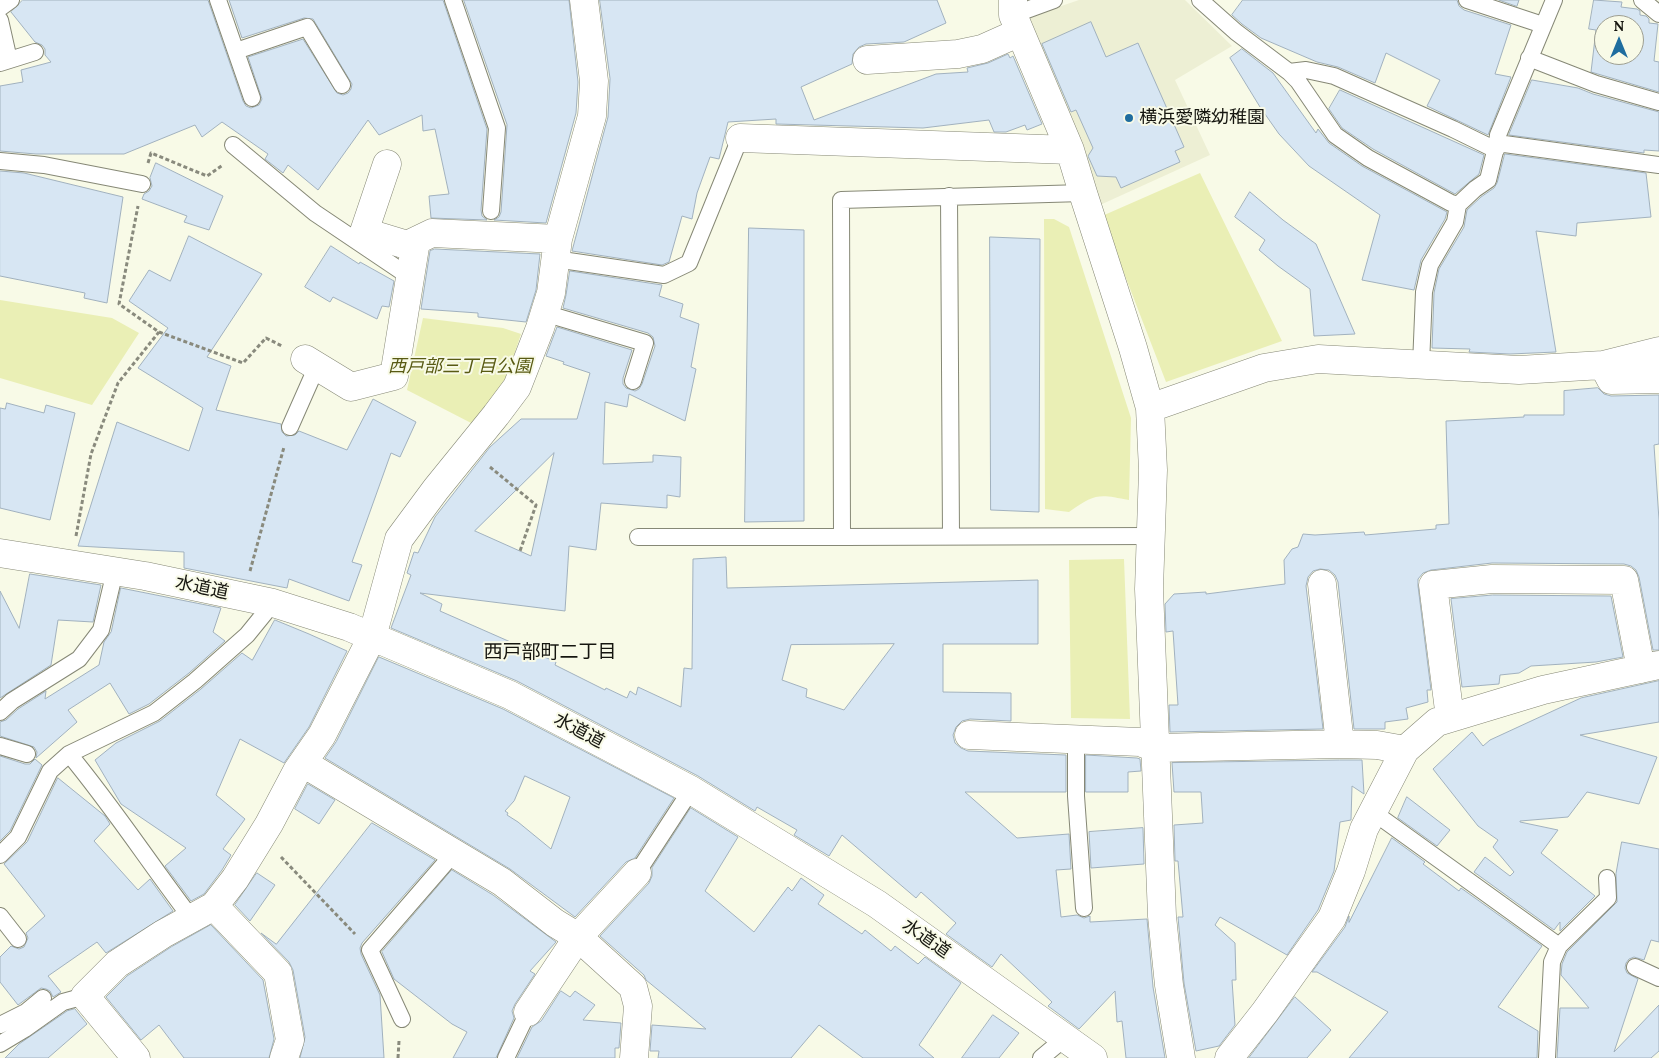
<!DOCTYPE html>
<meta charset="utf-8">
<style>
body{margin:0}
#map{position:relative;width:1659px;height:1058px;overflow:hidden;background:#f8fae7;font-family:Lora,serif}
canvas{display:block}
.north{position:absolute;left:1594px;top:15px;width:50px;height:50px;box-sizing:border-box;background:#f8fae7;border:1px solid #9d9e91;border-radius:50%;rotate:0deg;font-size:14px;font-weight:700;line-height:20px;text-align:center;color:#15150f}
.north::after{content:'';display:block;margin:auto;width:18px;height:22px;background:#1f6d9f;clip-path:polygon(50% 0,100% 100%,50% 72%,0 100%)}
</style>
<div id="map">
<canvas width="1659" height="1058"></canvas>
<div class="north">N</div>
</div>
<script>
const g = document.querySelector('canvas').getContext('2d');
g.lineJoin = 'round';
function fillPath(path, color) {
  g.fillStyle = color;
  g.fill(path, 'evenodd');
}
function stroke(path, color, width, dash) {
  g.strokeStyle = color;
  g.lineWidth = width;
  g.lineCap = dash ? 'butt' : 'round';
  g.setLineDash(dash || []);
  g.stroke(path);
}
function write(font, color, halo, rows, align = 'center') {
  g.font = font + ' Lora,"Noto Sans JP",serif';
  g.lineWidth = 4;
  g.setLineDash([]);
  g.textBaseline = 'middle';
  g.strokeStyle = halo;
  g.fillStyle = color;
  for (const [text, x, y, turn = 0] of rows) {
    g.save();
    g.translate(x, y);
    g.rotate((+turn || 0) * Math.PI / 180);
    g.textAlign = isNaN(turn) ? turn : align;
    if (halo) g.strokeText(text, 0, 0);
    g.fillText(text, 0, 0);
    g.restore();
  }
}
fillPath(new Path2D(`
 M1079,0H1185L1232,46L1175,80L1210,155L1100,205L1026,18Z`), '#edefd4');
fillPath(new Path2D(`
 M1200,173L1282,341L1166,382L1102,216Z
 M1044,219H1054L1069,227L1131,418L1129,500C1099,494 1095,493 1069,512L1045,509Z
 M0,300L112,318L139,333L92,405L0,378Z
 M423,318L503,328L521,334L506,379L475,425L407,390Z
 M1124,559L1130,719L1071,718L1069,560Z`), '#eaefb5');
const building = new Path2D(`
 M23,0H208L243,101L246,106L251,108L259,105L262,99L248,57L303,39L337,93L343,95L348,93L351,89L352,84L313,19L304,18L242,38L229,0H443L487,129L481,210L482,216L487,220L431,218L429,196L449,194L435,129L423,131L422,115L379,135L368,120L318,190L288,165L283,173L265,159L268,154L222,122L202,137L195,125L124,154H36L0,151V86L23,82L21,70L51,62L45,55V49L42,45L35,42L11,12Z
 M464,0H569L578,82L576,113L546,223L494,220L499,217L501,212L507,125Z
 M600,0H937L946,23L904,42L866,44L859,47L853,54L852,64L801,87L814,120L936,74L968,72L967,68L988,63L1008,54L1010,58L1013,56L1042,124L1027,130L1025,125L1006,132H994L989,120L923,128L776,124V119L728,122L719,159L710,157L697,193L692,219L682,216L669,262L662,265L572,251L608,117L610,79Z
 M1243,0H1457L1459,6L1464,10L1511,25L1495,74L1511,77L1488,135L1427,106L1440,80L1386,53L1375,83L1338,67L1317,62L1261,38L1242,24L1232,15Z
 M1499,0H1519L1517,6Z
 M1594,0L1622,2L1621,7L1637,9L1640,11V15L1646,16L1649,19V23L1658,24L1654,61L1659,62V92L1591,72L1596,30L1589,29ZM1604,25H1634V55H1604Z
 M1091,22L1106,57L1138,43L1184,147L1175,151L1180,162L1121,188L1116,177L1097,176L1088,156L1093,148L1076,110L1071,112L1042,44Z
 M1242,49L1273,73L1316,133L1318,129L1329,143L1362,166L1447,212L1445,219L1421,260L1414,290L1362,280L1380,215L1309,166L1279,134L1260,107L1230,58Z
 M1532,80L1578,88L1593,94L1659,112V151L1644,150V153L1509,135Z
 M1340,90L1484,155L1479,174L1455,194L1373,149L1342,128L1329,109Z
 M1505,154L1646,173L1651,217L1577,223L1576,236L1536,231L1556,352L1510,354L1469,352L1470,349L1432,348L1434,293L1439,269L1464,227L1467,210L1481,197L1494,188L1497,183Z
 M156,163L223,196L209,230L184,222L187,216L142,199L144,194L149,191L152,186L150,178Z
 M0,171L24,173L123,197L107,303L84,298L85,293L0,276Z
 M1250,192L1283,220L1316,244L1355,334L1314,336L1310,289L1278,266L1259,250L1265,240L1235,217Z
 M749,228L804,230V521L745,522Z
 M189,236L262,274L207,357L231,366L216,410L281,424L282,432L286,436L295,435L299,431L347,450L373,399L416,422L400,457L391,453L352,562L362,565L349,601L289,579L287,588L184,568V552L78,546L117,422L189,451L203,408L138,368L168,328L129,301L149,270L170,281Z
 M990,237L1040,239L1039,512L991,510Z
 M331,246L359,264L360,262L394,281L389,307L382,306L377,319L333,297L330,302L305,287Z
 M435,249L540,254L536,290L526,322L478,317V313L421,309L430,251Z
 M570,271L662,285L659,296L683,304L680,317L699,324L691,367L696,369L685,421L629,394L627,407L605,402L603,464L653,462V455L681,457L680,497L667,495V508L601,503L596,550L569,546L565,611L420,593L442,604L440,611L556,662L555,665L605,690L606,688L627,698L630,691L636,695L638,687L681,707L684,668L692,669L693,559L726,557L727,588L1038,580V644H943V692L1011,693V721L970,719L962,721L956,727L953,735L955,743L961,748L968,751L1066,755V792H965L1017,838L1069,834L1071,869L1056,870L1061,917L1077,915L1084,918L1090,916V922L1147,919L1153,987L1165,1058H1126L1122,1021L1117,1022L1115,991L1079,1029L1048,1006L1052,1002L1001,954L992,967L946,934L956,923L921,892L916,898L842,835L829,856L794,835L797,830L757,807L755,811L698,776L517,681L391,628L411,575L407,573L414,552L418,553L435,517L490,447L521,419H577L590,373L563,364L564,362L546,356L557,327L632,350L623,378V384L626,388L635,391L639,389L642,384L655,346L653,337L648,333L563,308L566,295ZM554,453L531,556L475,531ZM894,644L844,710L806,697L807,689L782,680L791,645Z
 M1598,388L1604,394L1611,396L1659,395V444L1654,445L1659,520V650H1653L1639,577L1636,570L1631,566L1624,564L1492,563L1431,570L1423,573L1418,579V586L1431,690H1427L1428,702L1406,708L1408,719L1385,722V729H1354L1338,582L1335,575L1329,570L1320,569L1313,571L1308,577L1306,586L1323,729L1170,732L1169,705H1178L1173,631L1166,632L1165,604L1174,594L1206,592V594L1285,584L1284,560L1292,549L1298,547L1303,534L1315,535L1364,532L1365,535L1436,529V525L1449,524L1446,421L1524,417V415H1564V391Z
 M7,403L44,413L46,405L75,413L50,520L0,508V408L5,409Z
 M30,574L101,585L93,622L58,620L51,665L0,698V591L19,628Z
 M121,588L221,608L213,632L225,641L189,673L149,704L129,714L110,683L68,710L77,722L36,758L37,752L34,747L0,736V722L6,720L18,709L46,691L45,699L99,665L104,642L111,632Z
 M1493,595L1611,596L1623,657L1596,662L1531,666L1519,673L1500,675L1499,684L1462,687L1451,599Z
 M275,620L309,634L347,651L309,727L284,763L240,739L216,795L245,819L223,849L231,855L222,870L204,894L191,901L165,866L186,848L121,804L95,760L116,743L160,721L201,689L242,653L252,660Z
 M379,657L503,709L674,798L635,858L626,862L575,917L510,869L325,758L336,742ZM525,776L570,797L551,849L518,822L507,815L508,813L505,811L514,801Z
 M1659,681V722L1580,735L1657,757L1639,804L1587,792L1568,817L1520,821V822L1558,830L1541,853L1595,896L1560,931V922L1554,930L1474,872L1485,857L1510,876L1514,872L1493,847L1498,840L1478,826L1433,769L1472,732L1483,746L1490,740L1581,698Z
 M1086,755L1137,758L1140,759L1141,771L1128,772V792H1086Z
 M0,756L25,764H30L35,759L42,765L10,831L0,841Z
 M1340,760H1362L1364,794L1352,786L1351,820L1340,822L1334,871L1318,910L1287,955L1220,917L1215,925L1235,943L1236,980H1232L1235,1025L1219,1046L1196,1051L1184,983L1178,917H1183L1178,861H1175L1174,825L1203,823L1201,792H1174L1172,763Z
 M58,778L105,816L110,824L94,841L138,890L150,879L173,911L106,953L97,942L48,976L61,992L53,997L50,991L46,989L41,988L18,1005L0,982V957L11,946L19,949L24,947L28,938L26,933L45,916L4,864L27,842Z
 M308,784L335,800L319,824L295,809Z
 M1407,797L1450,830L1437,846L1398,818Z
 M691,808L738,837L705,891L754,932L788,887L792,891L801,878L824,895L818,904L862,934L865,930L891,951L895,946L918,964L925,957L961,983L919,1045L934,1058H863L819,1025L791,1058H658L659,1051H650L652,1025L706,1029L646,980L644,975L600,936L649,883L652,876V868Z
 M372,823L435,860L362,943L360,948L361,954L380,995L384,1058H300L305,1037L293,970L289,962L261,933L276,944Z
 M1143,828L1144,864L1091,868L1089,832Z
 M1392,838L1425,862L1423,864L1459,891L1461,888L1542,946L1498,1007L1538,1031L1537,1058H1349L1388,1012L1317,972H1312L1345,927L1349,916V922Z
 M1622,842L1659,849V942L1651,940L1644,960L1634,957L1629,959L1626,963L1625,968L1627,973L1638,979L1614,1052L1659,1005V1051L1651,1058H1557L1560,1008H1589L1561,975L1562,964L1567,952L1617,902L1616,874Z
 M452,870L493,895L556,942L530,971L535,974L515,1004L512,1011L514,1018L496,1058H453L467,1032L452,1024L394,979L382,952Z
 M257,873L275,885L250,921L235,905Z
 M211,925L263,980L274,1039L269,1058H184L159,1025L141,1040L106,997L127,976L171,947Z
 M561,991L570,997L575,991L595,1005L583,1020L621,1023L619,1048H615V1058H517L532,1027L541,1021Z
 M1295,997L1331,1030L1307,1058H1249Z
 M75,1009L87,1024L48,1058H5L19,1044L67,1011Z
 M993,1015L1019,1033L999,1058H962Z`);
fillPath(building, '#d7e6f3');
stroke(building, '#a1b1be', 1);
const service = new Path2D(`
 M218,0L252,98
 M453,0L497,128L491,211
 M1200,0L1236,32L1289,72L1298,81L1335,135L1368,158L1451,203L1458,205
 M1467,0L1543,25
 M1642,0L1659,14
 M0,8L11,0
 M1013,15L1054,0
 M0,20L9,60
 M236,51L307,27L342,85
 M1529,58L1596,84L1659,102
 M0,63L35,52
 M1289,72L1306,70L1334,76L1453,129L1496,150
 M1497,143L1498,135L1554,0
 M233,145L315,213L410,277
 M0,161L44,165L142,184
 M1083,193L841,200L842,537L1151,536
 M949,196L951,536
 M555,259L664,275L689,263L740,138
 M544,313L645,343L633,381
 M1421,365L1424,292L1430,265L1455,222L1458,205L1475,189L1488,180L1497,143L1659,165
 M290,427L317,366
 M638,537H842
 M0,712L12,701L79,659L101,630L115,571
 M1076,739V796L1084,908
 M0,746L27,754
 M69,754C113,807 150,864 192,919
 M1373,812L1559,946
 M0,855L18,837L50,771L69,754L154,713L195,681L247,635L273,603
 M637,873L691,790
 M0,916L18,939
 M1635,967L1659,978
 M402,1019L370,950L454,853
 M0,1025L26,1012L43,998
 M0,1044L25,1029L63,1002L85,996
 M506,1058L528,1012
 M1041,1058L1065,1038
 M1547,1058L1552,962L1559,946L1608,898L1607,878`);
const minor = new Path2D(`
 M1013,0V15L1070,150L1083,193L1133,348L1150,408L1153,470L1149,589L1162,916L1169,985L1181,1058
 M867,60L958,54L982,49L1020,32
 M740,138L1070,150
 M387,164L364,232L407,245L432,233L558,239
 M305,359L351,387L394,376L416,241
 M1603,365L1611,380L1659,379
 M1150,408L1264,368L1318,359L1519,370L1603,365L1659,351
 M0,553L145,576L273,603L349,627L510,695L691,790L877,904L1093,1058
 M1322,584L1340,744
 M1450,718L1433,585L1492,579L1624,580L1641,669
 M969,735L1140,742L1155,748L1340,744L1377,745L1405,750
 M303,763L502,882L555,923L578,937L633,987L638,1006L634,1058
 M214,906L278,973L290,1040L284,1058
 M528,1012L578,937L637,873
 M136,1058L85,996L117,964L163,934L214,906L235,879L269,824L297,771L322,735L372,637L399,539L436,489L496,415L517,387L540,328L551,293L558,239L592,116L594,81L584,0
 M1229,1058L1265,1012L1332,918L1351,871L1364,829L1405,750L1437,722L1543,690L1659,665`);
stroke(service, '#868876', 18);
stroke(minor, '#868876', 29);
stroke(new Path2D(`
 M148,163L151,153L207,176L223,165
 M159,332L243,363L266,338L282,346
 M490,467L536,505L520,551
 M76,536L91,454L118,383L159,332L119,304L138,206
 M250,571L284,447
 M281,857L355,934
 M398,1058L399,1041`), '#898a7d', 3, [4, 2.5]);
stroke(service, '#fff', 16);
stroke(minor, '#fff', 28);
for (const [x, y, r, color] of [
 [1129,118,5,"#1f6d9f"]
]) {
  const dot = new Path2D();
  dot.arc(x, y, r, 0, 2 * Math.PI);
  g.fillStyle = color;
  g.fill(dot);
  stroke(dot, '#f8fae7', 2);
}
write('18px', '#15150f', '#f8fae7', [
 ["横浜愛隣幼稚園",1139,118]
], 'left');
write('italic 18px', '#585a13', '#f8fae7', [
 ["西戸部三丁目公園",460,367]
]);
write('18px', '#15150f', '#f8fae7', [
 ["水道道",202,588,12],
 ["水道道",579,731,28],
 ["水道道",926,939,35]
]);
write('19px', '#15150f', '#f8fae7', [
 ["西戸部町二丁目",550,653]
]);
</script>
